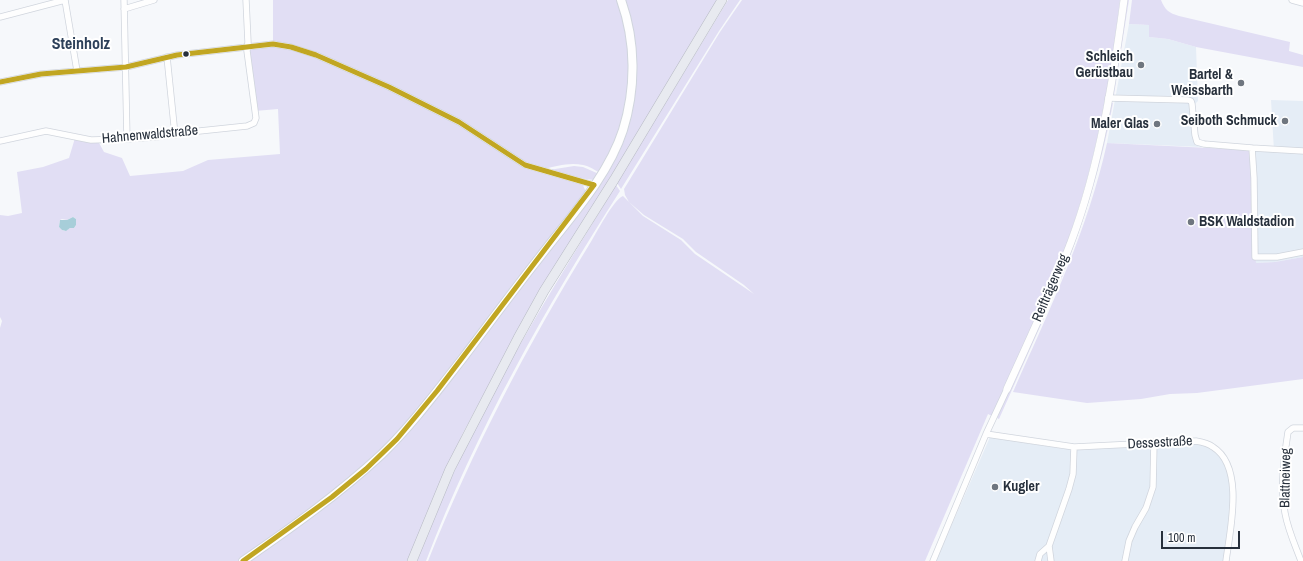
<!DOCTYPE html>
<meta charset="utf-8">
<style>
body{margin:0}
#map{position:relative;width:1303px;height:561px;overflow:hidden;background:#f6f8fb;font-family:"Archivo Narrow",sans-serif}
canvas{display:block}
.scale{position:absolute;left:1161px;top:531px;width:79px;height:18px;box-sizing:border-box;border:2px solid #27303c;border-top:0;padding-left:5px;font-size:12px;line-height:14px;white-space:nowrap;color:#27303c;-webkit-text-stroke:3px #fff;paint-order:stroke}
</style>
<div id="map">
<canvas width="1303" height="561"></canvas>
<div class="scale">100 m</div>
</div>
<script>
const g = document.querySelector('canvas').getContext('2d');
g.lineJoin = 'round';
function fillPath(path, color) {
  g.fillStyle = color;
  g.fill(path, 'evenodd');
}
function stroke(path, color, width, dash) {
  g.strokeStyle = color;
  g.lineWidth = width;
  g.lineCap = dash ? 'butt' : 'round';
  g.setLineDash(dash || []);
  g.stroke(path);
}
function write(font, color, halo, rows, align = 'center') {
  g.font = font + ' "Archivo Narrow",sans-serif';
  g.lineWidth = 4;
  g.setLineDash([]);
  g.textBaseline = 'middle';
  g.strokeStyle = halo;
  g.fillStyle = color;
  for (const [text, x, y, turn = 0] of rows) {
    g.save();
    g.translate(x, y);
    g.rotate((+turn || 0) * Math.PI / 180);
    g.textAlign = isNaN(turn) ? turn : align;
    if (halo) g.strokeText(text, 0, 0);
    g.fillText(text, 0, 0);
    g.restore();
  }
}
fillPath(new Path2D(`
 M1129,24L1150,25L1149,37L1168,39L1196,47L1198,101L1195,104L1197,138L1200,141L1203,142V147L1107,143Z
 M1271,100L1303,101V257L1275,262L1256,263L1257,203L1254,150L1274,151Z
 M990,437L1064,449H1077L1196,442L1206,445L1221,457L1229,470L1232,485L1230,518L1225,561H936Z`), '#e5edf6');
fillPath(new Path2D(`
 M273,0H718L523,321L463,433L428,511L408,561H248L332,502L384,455L407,431L503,311L605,176L625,133L631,111L635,87L636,62L631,61C631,101 621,138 600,173C595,170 589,166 583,165C570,162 556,166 544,169L543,172L582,183L586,192L451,369L405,428L347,482L272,539L239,561H0V328L2,321L0,317V215L8,216L22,213L17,172L43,167L69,158L75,138L90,141H98L104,152L122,158L130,176L183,171L208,160L280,154L278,109L255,111L247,51V46L273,44ZM73,217L76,219V225L74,228H70L65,231L62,230L59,227L60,220L62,219L67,220Z
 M728,0H740L719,31L621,189L617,183Z
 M742,0H1120C1110,81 1096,163 1068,240C1047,300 1018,358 992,416L988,414L925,561H428C472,451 527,346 589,245C596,234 613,200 623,196L643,216L681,240L695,254L754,294L744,285L696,252L683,239L644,215L629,202L625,195L624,189L720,32Z
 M1126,0H1129L1114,95H1112Z
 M1132,0H1161C1165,10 1169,13 1179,16L1290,42L1289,51L1303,55V67L1196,47L1168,39L1149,37V25L1129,24Z
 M1111,102L1113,103C1102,164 1084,222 1061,280L1059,279Z
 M1107,143L1250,150L1256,263L1275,262L1303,257V379L1197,393L1170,394L1141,399L1087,403L1013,392C1049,311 1088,230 1107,143Z
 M574,166L583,167L599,174L594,180L579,178L549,170Z
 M616,185L620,191C545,308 476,431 426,561H417C429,531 441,501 454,472C500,372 559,278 616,185Z
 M1042,317L1044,318L999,419L997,418Z`), '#e1def4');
fillPath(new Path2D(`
 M73,217L76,219V225L74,228H70L66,231L62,230L59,227L60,220H67Z`), '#a7ced9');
const minor = new Path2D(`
 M65,0L77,71
 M124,0L127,139
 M1292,0L1303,3
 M124,9L154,0
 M0,17L65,0
 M167,57L175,135
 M0,82L41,74L126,67L177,55L273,44L291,47L316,55L389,87L459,122L525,165L594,185
 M1108,98L1188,100L1191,101L1192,104L1195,135L1197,142L1204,144L1252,148
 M0,141L46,131L91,140L127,139L156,137L190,132L247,126L254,123L256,118L247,51L248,42L246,0
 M1303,151L1252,148L1254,178L1255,257H1277L1303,252
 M986,434L1074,447L1196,441C1202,442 1208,443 1213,447C1245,467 1230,530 1226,561
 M933,561L986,434L1007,389
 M1038,561L1040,554L1049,546
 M1051,561L1049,546L1069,489L1073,474L1074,447
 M1125,561L1129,541L1135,527L1146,508L1153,487L1154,442
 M1301,561C1295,545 1288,530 1285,513C1280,487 1284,458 1288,432L1293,428H1303`);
const tertiary = new Path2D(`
 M1007,389C1029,340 1052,292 1071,242C1100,165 1113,81 1124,0`);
const secondary = new Path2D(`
 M243,561C291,528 339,494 382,454C412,425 437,391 463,358C488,325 513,291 539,258C568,220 608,177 623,130C636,88 636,42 621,0`);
const trunk = new Path2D(`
 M412,561L450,469L518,338L544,291L614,180L722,0`);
stroke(minor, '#d0d5dd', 7);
stroke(tertiary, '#d0d5dd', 8);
stroke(secondary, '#d0d5dd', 10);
stroke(trunk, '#b7bac4', 10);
stroke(minor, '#fefefe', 5.5);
stroke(tertiary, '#fefefe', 7);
stroke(secondary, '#fefefe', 8);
stroke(trunk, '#e8eaf0', 9);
stroke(new Path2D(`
 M0,82L41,74L126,67L177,55L273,44L291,47L316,55L389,87L459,122L525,165L594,185
 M243,561L332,497L366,469L397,439L437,391L594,185`), '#c1a622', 5);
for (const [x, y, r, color] of [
 [186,54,3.5,"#27303c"],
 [1141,65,4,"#6f767f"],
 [1241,83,4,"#6f767f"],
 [1285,121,4,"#6f767f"],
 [1157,124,4,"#6f767f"],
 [1191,222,4,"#6f767f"],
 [995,487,4,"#6f767f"]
]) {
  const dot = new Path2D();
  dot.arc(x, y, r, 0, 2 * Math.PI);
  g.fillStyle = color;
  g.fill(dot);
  stroke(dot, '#fff', 1.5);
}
write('bold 14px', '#27303c', '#fff', [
 ["Schleich",1133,57],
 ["Gerüstbau",1133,73],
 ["Bartel &",1233,75],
 ["Weissbarth",1233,91],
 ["Seiboth Schmuck",1277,121],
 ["Maler Glas",1149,124],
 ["BSK Waldstadion",1199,222,"left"],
 ["Kugler",1003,487,"left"]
], 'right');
write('14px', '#27303c', '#fff', [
 ["Hahnenwaldstraße",150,135,-5],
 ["Reifträgerweg",1051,288,-67],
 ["Dessestraße",1160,443,-3],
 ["Blattneiweg",1286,478,-89]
]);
write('bold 16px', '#2d4059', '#fff', [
 ["Steinholz",81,45]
]);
</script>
